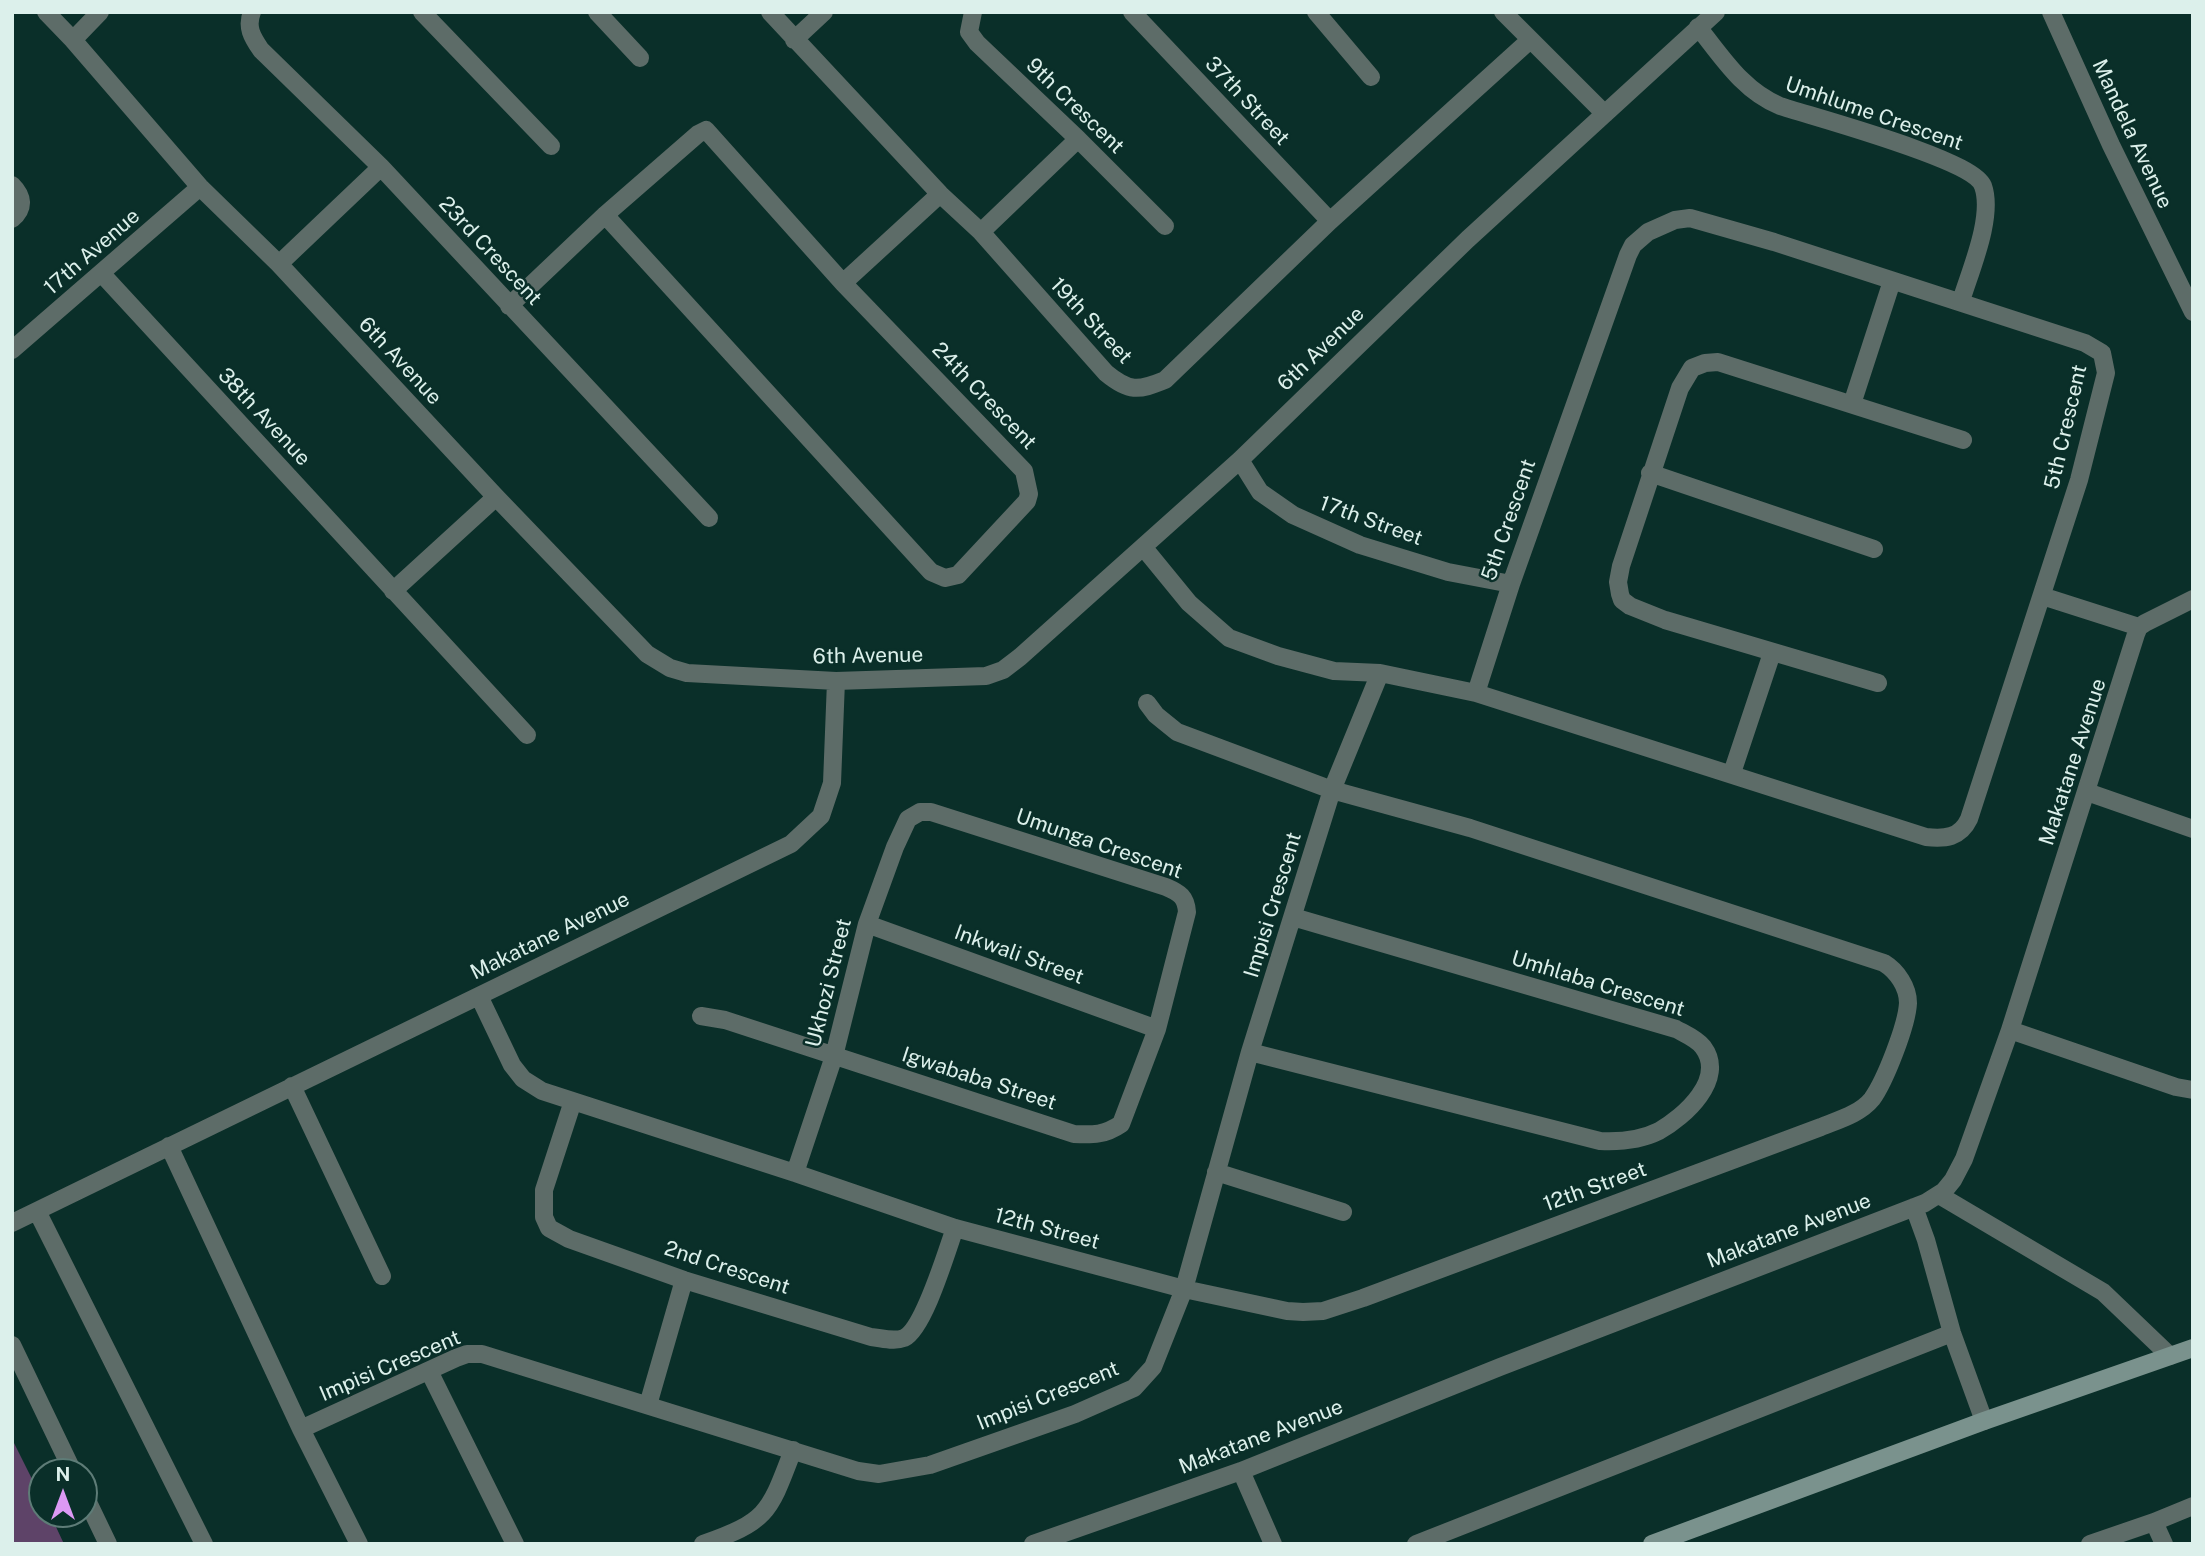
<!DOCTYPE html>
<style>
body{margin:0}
#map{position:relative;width:2205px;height:1556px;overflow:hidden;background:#0a2f29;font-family:"Public Sans",sans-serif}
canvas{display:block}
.frame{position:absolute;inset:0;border:14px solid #dcf0eb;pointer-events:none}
.north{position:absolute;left:28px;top:1458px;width:70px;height:70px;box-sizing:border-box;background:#0a2f29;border:2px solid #5e7c77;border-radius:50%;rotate:0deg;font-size:19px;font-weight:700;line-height:28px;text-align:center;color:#dcf0eb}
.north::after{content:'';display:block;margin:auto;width:24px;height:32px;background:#dc99f4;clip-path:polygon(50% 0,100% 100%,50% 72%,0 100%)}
</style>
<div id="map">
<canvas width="2205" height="1556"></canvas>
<div class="frame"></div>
<div class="north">N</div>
</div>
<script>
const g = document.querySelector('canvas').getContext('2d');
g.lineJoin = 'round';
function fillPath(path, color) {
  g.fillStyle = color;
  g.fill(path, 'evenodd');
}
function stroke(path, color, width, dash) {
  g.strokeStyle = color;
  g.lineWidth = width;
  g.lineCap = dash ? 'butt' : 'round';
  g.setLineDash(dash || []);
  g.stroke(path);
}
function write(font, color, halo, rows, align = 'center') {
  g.font = font + ' "Public Sans",sans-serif';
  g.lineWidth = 5;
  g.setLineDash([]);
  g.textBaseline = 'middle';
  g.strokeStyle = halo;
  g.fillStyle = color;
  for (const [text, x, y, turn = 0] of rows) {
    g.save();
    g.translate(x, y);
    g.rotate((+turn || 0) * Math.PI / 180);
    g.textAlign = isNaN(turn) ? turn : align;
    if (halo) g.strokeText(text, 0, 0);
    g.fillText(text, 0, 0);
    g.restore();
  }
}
fillPath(new Path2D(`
 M12,1439L42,1499V1514H50L64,1544H12Z`), '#5e4368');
stroke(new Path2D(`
 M46,12L73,40L200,187L279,264L496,497L647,654L670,668L687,673L836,681L986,676L1003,670L1020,657L1240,460L1468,239L1716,12
 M252,12C246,27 252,37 261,50L381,167L709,518
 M422,12L551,146
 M597,12L640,58
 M770,12L940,194L981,232L1106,373C1129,392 1138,391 1165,380L1330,221L1530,40
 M973,12L969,32L977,43L1078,139L1165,226
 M1132,12L1330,221
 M1316,12L1371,77
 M1503,12L1605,114
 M1698,27C1722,57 1743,91 1780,106C1813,117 1973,159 1983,186C1994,217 1970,271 1961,301
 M73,40L100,12
 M794,40L824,12
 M12,185C23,196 25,208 12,219
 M981,232L1078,139
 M279,264L381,167
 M102,274L527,735
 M843,283L940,194
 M509,306L605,215L698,134L706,130L843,283L1024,471L1029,494L1027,501L958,575L945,578L931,572L605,215
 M12,350L200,187
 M1852,404L1892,281
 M1240,460L1260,492L1293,515L1360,545L1448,572L1511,584
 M1650,473L1874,549
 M1144,548L1189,603L1229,638L1278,656L1334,671L1380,673L1476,693L1926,837C1945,839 1960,838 1969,819L2079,480L2106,373L2102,353L2085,343L1774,242L1690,218L1675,220L1648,232L1633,245L1628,255L1511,584L1476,693
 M393,591L496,497
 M2042,596L2139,627
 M1878,683L1665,620L1630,606L1622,600L1620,594L1618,582L1621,566L1680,388L1692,368L1705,363L1718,362L1963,440
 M1732,773L1772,653
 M2087,792L2193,829
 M867,924L1157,1029
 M479,996L512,1065L523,1079L542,1091L795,1173L955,1228L1184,1289L1287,1311L1303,1312L1323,1311L1363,1298L1821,1127C1838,1120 1860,1114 1872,1099C1885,1081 1907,1025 1908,1003C1908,987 1897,971 1884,963L1470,828L1332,790L1177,732L1156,715L1147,703
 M701,1016L725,1020L1074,1134C1093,1135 1105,1135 1121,1124L1157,1029L1187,912C1186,897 1180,893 1166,887L931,812H920L908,819L895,847L867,924L834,1056L795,1173
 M2010,1030L2176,1087L2193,1090
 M1250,1052L1600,1141C1620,1142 1641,1140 1659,1131C1684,1117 1727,1079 1703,1047C1697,1039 1685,1034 1676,1029L1293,917
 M292,1086L382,1276
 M573,1101L544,1190V1217L549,1228L569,1239L684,1280L871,1337C882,1338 894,1342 904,1338C924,1329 947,1250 955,1228
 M169,1146L301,1429L359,1544
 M1216,1172L1343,1212
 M1939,1195L2103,1292L2170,1356
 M1914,1207L1926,1240L1952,1333L1984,1421
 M37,1211L204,1544
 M12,1223L791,844L821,816L832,783L836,681
 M429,1371L515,1544
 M648,1405L684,1280
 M301,1429L456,1358L467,1354H482L858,1471L879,1474L930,1465L1075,1414L1134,1388L1153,1367L1184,1289L1250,1052L1332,790L1380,673
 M1241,1471L1273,1544
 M2154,1522L2164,1544
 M703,1544C768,1521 769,1513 793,1450
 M1033,1544L1241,1471L1500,1367L1925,1203L1944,1191L1953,1180L1964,1159L2010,1030L2136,634L2139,627L2145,623L2193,599
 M1416,1544L1952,1333
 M2090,1544L2154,1522L2193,1506`), '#5d6c68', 18);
stroke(new Path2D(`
 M2051,12L2111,145L2193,312
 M12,1345L73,1472
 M84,1494L108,1544`), '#5d6c68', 18);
stroke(new Path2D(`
 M1652,1544L1984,1421L2193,1348`), '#7a928d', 18);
write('21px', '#dcf0eb', '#0a2f29', [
 ["37th Street",1247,101,47],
 ["9th Crescent",1075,106,44],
 ["Umhlume Crescent",1874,114,19],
 ["Mandela Avenue",2132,134,65],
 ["23rd Crescent",490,251,47],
 ["17th Avenue",92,252,-41],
 ["19th Street",1091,321,47],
 ["6th Avenue",1321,349,-44],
 ["6th Avenue",400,361,47],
 ["24th Crescent",984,396,46],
 ["38th Avenue",264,417,47],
 ["5th Crescent",2066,427,-77],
 ["5th Crescent",1509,520,-71],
 ["17th Street",1371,521,20],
 ["6th Avenue",868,656,-1],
 ["Makatane Avenue",2073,762,-72],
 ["Umunga Crescent",1099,844,19],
 ["Impisi Crescent",1273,905,-73],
 ["Makatane Avenue",550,936,-26],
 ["Inkwali Street",1019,955,20],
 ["Ukhozi Street",829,983,-76],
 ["Umhlaba Crescent",1598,984,17],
 ["Igwababa Street",979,1079,18],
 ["12th Street",1595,1187,-20],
 ["12th Street",1047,1229,15],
 ["Makatane Avenue",1789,1231,-21],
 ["2nd Crescent",727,1268,18],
 ["Impisi Crescent",390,1366,-23],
 ["Impisi Crescent",1048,1396,-22],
 ["Makatane Avenue",1261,1437,-21]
]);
</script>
